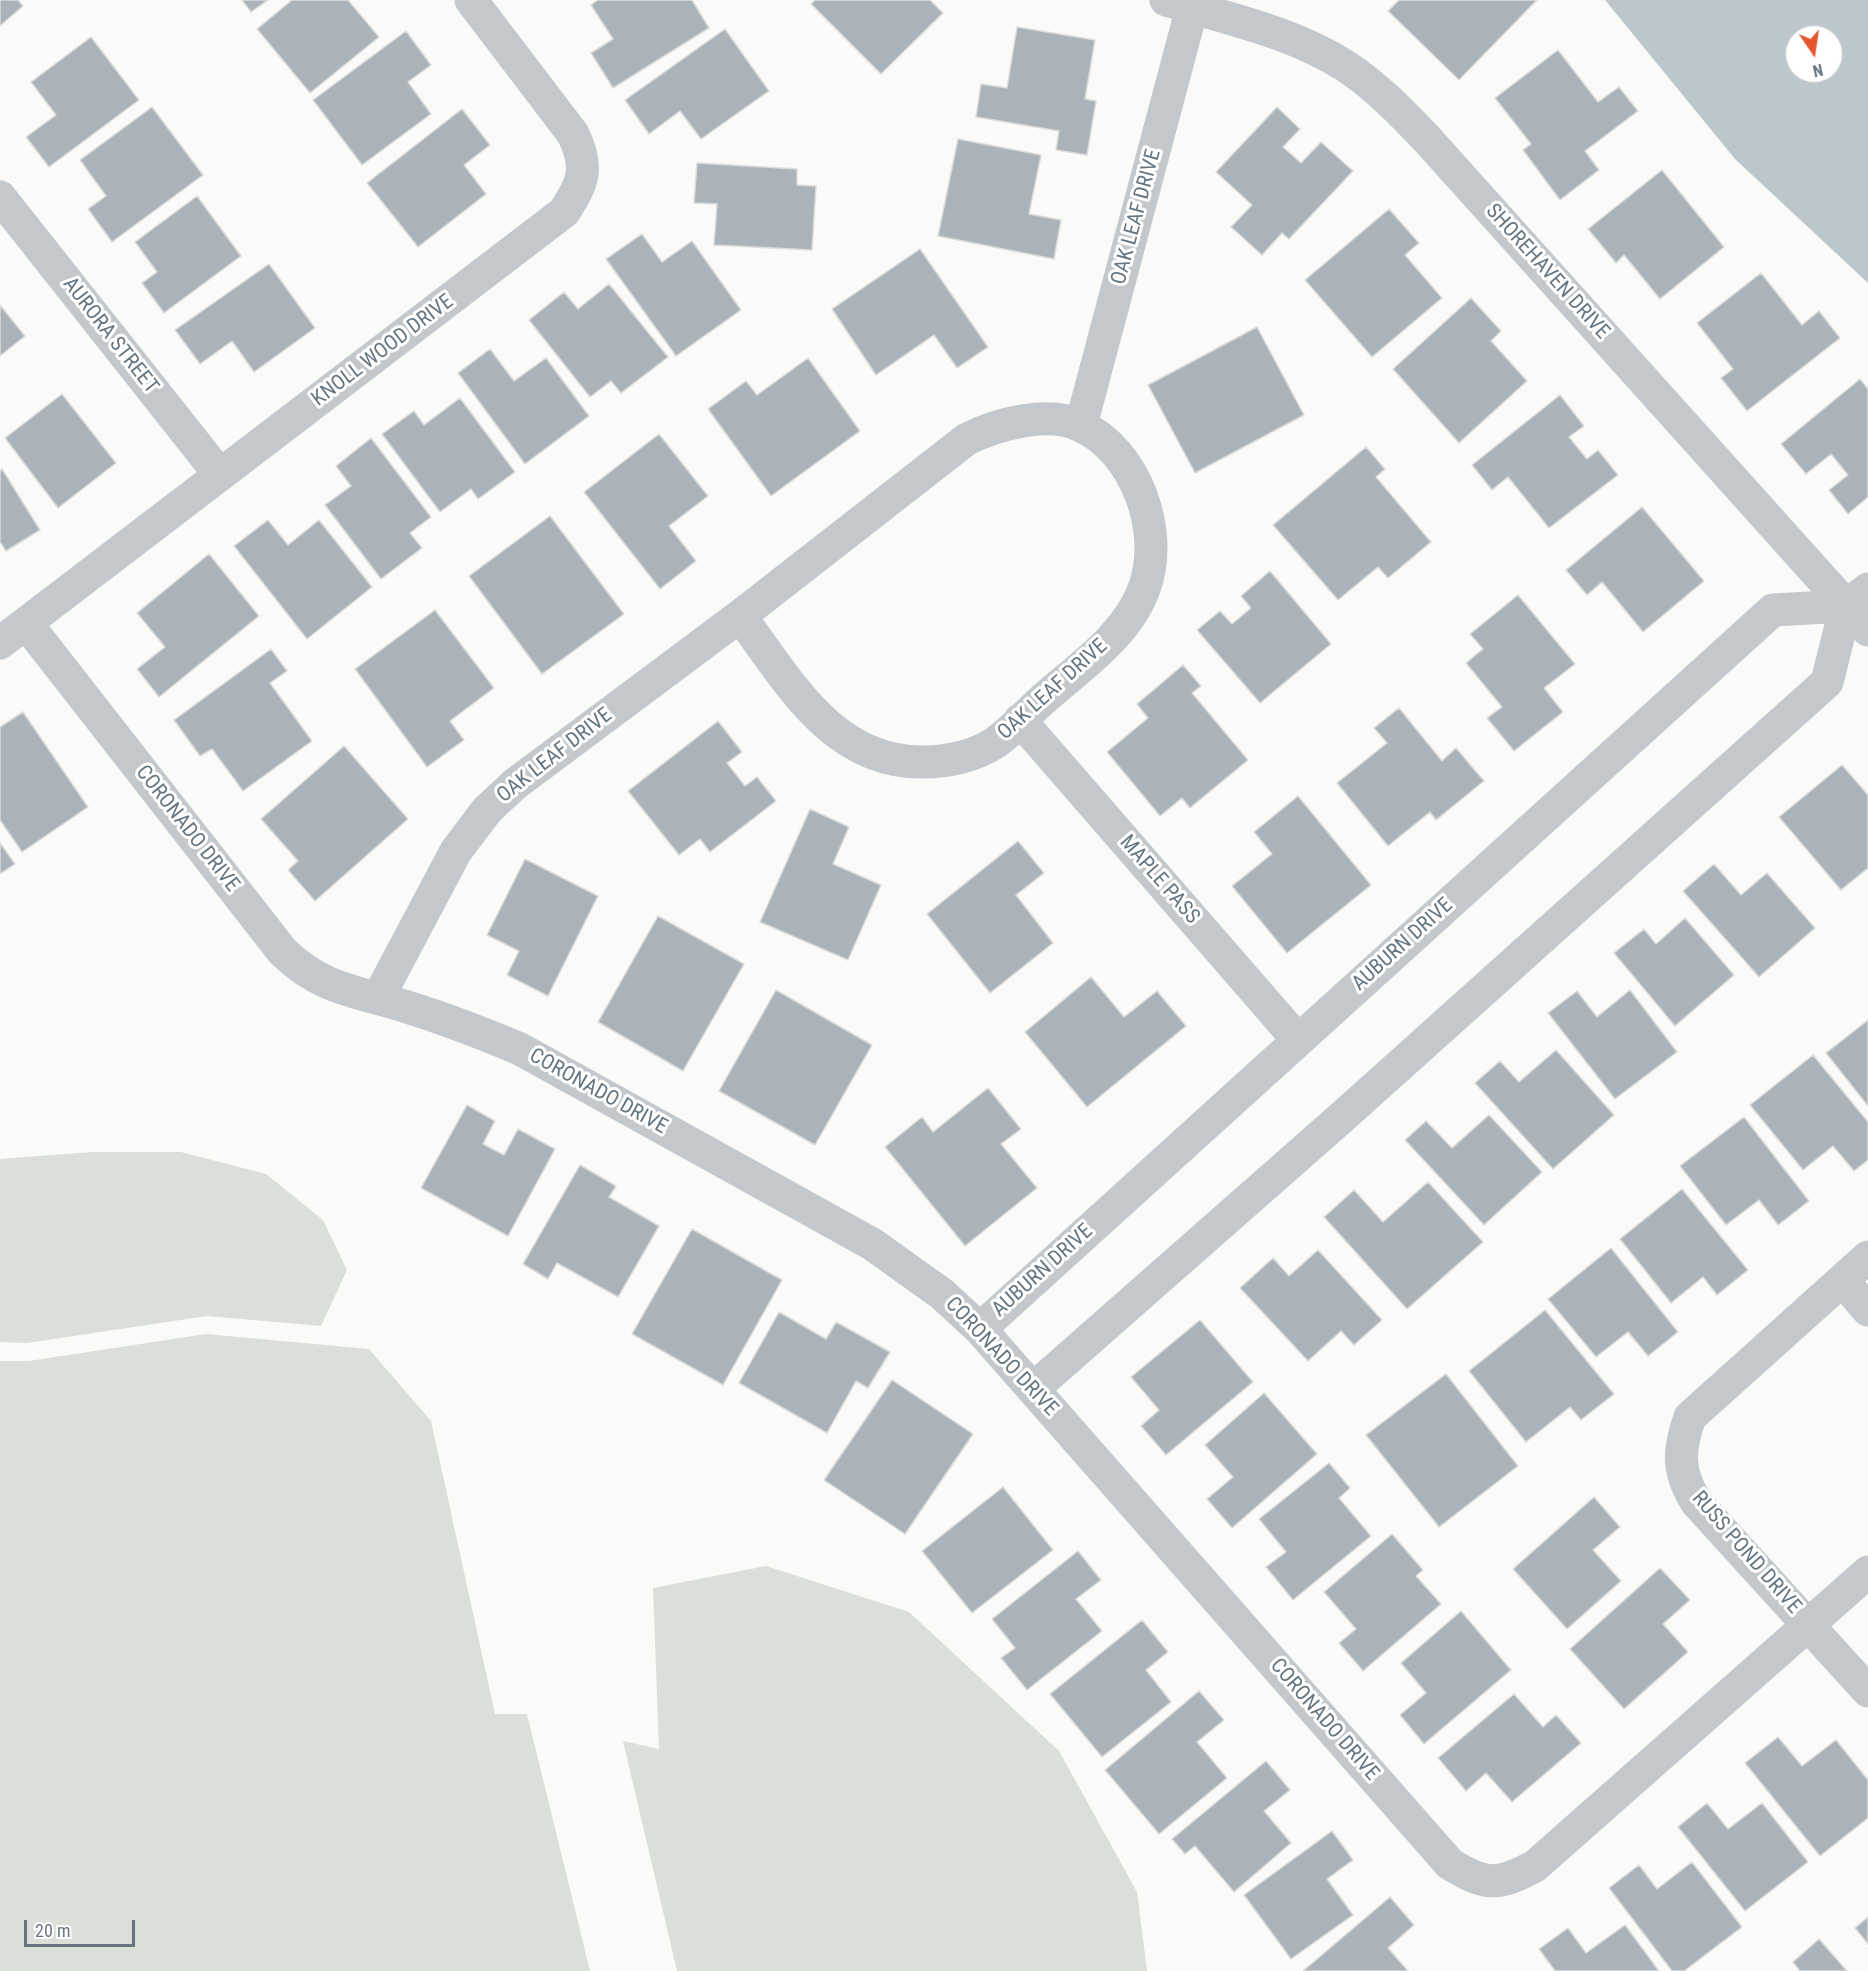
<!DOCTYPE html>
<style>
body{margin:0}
#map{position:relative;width:1868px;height:1971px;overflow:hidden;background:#fafaf8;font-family:"Roboto Condensed",sans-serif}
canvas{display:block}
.north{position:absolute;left:1784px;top:24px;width:60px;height:60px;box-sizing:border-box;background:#fff;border:2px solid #c1c8cd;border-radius:50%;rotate:167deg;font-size:16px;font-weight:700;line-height:24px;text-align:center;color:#657683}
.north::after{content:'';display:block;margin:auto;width:21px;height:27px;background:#e4572e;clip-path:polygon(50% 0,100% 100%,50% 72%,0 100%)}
.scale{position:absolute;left:24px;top:1920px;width:111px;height:27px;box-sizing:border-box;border:3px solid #657683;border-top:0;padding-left:8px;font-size:18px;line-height:21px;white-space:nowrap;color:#657683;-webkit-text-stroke:4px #fff;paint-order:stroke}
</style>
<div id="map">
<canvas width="1868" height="1971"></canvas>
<div class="north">N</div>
<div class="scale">20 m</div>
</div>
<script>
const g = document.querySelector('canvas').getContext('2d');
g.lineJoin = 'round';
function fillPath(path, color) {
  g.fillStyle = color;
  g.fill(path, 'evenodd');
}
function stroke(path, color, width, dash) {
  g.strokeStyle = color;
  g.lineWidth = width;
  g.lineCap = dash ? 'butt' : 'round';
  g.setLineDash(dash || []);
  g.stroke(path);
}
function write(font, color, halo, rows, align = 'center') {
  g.font = font + ' "Roboto Condensed",sans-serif';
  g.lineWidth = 6;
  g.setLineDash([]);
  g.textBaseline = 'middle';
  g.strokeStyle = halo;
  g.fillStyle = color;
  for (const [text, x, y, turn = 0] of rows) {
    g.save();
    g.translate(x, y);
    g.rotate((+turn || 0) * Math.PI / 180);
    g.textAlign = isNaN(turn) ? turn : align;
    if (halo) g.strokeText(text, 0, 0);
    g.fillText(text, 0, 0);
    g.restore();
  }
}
fillPath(new Path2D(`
 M93,1152H181L266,1174L323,1220L347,1270L321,1326L207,1316L27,1343L0,1342V1159Z
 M206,1334L369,1349L431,1421L495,1714H527L590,1971H0V1361H29Z
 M766,1566L909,1612L1059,1751L1137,1892L1147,1971H677L623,1741L659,1749L653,1588Z`), '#dadfd7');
fillPath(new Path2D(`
 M1605,0H1868V283L1735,159ZM1796,36H1832V72H1796Z`), '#bbc7cb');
const building = new Path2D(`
 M0,0H18L23,6L0,26Z
 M242,0H268L251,12Z
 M292,0H348L379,37L310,93L257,29Z
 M598,0H692L709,28L613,88L591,53L613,39L591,5Z
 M815,0H930L943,13L881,74L811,4Z
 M1399,0H1537L1459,80L1388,11Z
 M1017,27L1095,40L1085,99L1096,101L1087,155L1056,150L1059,131L976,117L981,84L1007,88Z
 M725,29L769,91L701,139L680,111L649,134L625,100Z
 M406,31L431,65L408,82L431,114L362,165L313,100Z
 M91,37L139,100L49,167L26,137L56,115L31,82Z
 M1558,50L1598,102L1619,87L1638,111L1585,151L1599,170L1560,200L1523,150L1531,144L1495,98Z
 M152,107L203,175L112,242L88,209L106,196L80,160Z
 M1277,107L1300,129L1283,147L1301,163L1321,142L1353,171L1289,239L1282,233L1262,255L1231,227L1252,205L1216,172Z
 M462,109L490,145L464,165L486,194L418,247L367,183Z
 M958,139L1041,155L1029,214L1061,220L1054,259L938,236Z
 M697,163L797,169V185L816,186L812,250L714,245L717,204L694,203Z
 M1662,170L1724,247L1660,299L1624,255L1616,263L1588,229Z
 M197,196L241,256L164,313L142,283L157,272L135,242Z
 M1389,209L1419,243L1405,255L1442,298L1372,357L1305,280Z
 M642,234L662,262L692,241L741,310L676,356L606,259Z
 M920,249L988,347L957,368L934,335L876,375L832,309Z
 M269,264L315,328L254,372L232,341L200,364L175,330Z
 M1761,273L1802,325L1819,311L1840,338L1747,411L1721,378L1733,369L1697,323Z
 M609,284L668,357L621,393L611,381L590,397L529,320L564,292L578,309Z
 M1471,298L1501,331L1491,341L1527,381L1459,443L1393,369Z
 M0,305L25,336L0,356Z
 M1257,327L1304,415L1195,473L1148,385Z
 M490,349L514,381L546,358L589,416L525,464L458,373Z
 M808,358L860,431L771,496L708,409L746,381L757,395Z
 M1860,379L1868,389V497L1848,514L1829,490L1848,475L1831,454L1806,474L1781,444Z
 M62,394L116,463L58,508L5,438Z
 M1560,395L1584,426L1569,437L1587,459L1598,450L1618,475L1549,528L1508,477L1492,490L1472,465Z
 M460,398L515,472L478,499L471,489L440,512L382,434L414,411L424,425Z
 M659,434L708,496L669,526L696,561L660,589L584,492Z
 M371,438L431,517L410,533L422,548L381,579L325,505L351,486L336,466Z
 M1366,447L1385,469L1376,477L1431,542L1388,578L1378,567L1338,600L1273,525Z
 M2,469L40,530L6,551L0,542V471Z
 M1642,507L1704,581L1643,632L1602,582L1587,595L1566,570Z
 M550,516L624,614L542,674L469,576Z
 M268,520L288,545L319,520L372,587L307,639L234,546Z
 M209,554L259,616L159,697L137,669L165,647L137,613Z
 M1270,571L1331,644L1260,703L1197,630L1220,611L1232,624L1251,608L1241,596Z
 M1518,595L1575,664L1544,688L1563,712L1514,751L1487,718L1502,707L1466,663L1483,649L1470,634Z
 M435,610L494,688L450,721L464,740L427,767L355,669Z
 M271,649L287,671L270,683L312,741L243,791L212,749L200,756L174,720Z
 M1183,665L1201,686L1192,693L1248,760L1190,808L1182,798L1160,816L1107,752L1148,718L1137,704Z
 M1399,708L1442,761L1456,748L1484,781L1436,820L1430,812L1388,846L1337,783L1387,743L1374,728Z
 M23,712L88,807L22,852L0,820V727Z
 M718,721L742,752L727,763L745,786L757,777L776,801L710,852L700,839L679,855L628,791Z
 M344,746L408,819L315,901L288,870L298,861L261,819Z
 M1842,765L1868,795V868L1841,890L1779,817Z
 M1298,796L1371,885L1287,953L1232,886L1272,854L1254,832Z
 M810,809L849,827L833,864L881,885L848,960L760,922Z
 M1018,841L1044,873L1016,895L1053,943L990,993L927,914Z
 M0,843L15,864L0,874Z
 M525,859L598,896L548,996L507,975L519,951L487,935Z
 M1714,864L1741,895L1767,873L1815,928L1759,977L1683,891Z
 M658,916L744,964L683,1071L598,1022Z
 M1685,918L1734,975L1675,1026L1614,953L1644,929L1656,944Z
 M1091,977L1124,1017L1157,991L1186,1026L1087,1107L1025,1032Z
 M776,990L872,1045L815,1145L719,1091Z
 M1630,990L1677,1052L1615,1099L1548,1013L1577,991L1597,1017Z
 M1868,1020V1106L1826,1053Z
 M1556,1050L1614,1115L1553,1169L1475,1083L1500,1061L1519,1082Z
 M1813,1055L1868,1122V1160L1854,1171L1833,1146L1803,1170L1750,1105Z
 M988,1088L1021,1129L1001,1144L1037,1188L965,1246L885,1147L922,1117L933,1132Z
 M467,1105L495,1121L483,1144L504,1155L518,1129L555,1149L508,1236L421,1188Z
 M1489,1115L1542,1172L1484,1225L1405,1140L1426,1121L1452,1148Z
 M1744,1117L1809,1201L1778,1225L1759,1200L1726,1225L1680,1166Z
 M580,1165L616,1186L609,1197L659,1226L618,1297L557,1263L548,1279L523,1264Z
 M1428,1182L1483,1242L1407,1309L1324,1217L1354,1190L1383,1222Z
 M1682,1189L1748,1270L1717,1295L1703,1277L1671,1303L1620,1239Z
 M692,1229L782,1280L723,1385L632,1334Z
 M1611,1248L1678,1332L1648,1356L1628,1332L1596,1357L1548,1299Z
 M1318,1250L1382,1320L1354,1345L1341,1331L1308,1361L1240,1288L1273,1258L1289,1276Z
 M1545,1310L1614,1394L1581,1420L1570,1407L1526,1442L1469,1371Z
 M779,1312L826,1339L836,1322L890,1352L868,1388L856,1381L827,1433L739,1383Z
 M1200,1320L1253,1382L1166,1455L1141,1426L1159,1410L1131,1377Z
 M1446,1374L1518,1466L1439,1527L1366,1435Z
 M892,1380L973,1434L905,1534L824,1480Z
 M1264,1393L1317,1454L1232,1528L1207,1499L1233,1477L1205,1445Z
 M1329,1463L1350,1488L1339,1498L1371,1536L1293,1600L1266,1567L1286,1552L1259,1519Z
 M1003,1487L1053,1550L972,1613L922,1551Z
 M1594,1497L1620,1527L1593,1550L1621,1581L1567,1629L1513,1569Z
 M1392,1534L1423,1570L1416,1576L1441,1604L1363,1671L1339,1643L1356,1629L1324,1592Z
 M1078,1551L1101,1580L1076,1599L1102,1631L1027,1690L1001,1658L1015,1648L992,1619Z
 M1660,1568L1690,1600L1663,1624L1688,1652L1624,1709L1570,1649Z
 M1461,1611L1511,1670L1424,1744L1400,1715L1426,1693L1401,1663Z
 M1142,1620L1168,1652L1146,1670L1171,1702L1102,1757L1050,1694Z
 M1199,1691L1224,1720L1197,1742L1227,1778L1159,1834L1105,1770Z
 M1514,1694L1543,1727L1556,1715L1581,1743L1512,1802L1486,1773L1466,1791L1438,1758Z
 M1778,1737L1802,1766L1836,1740L1868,1780V1818L1820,1856L1745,1763Z
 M1266,1761L1290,1790L1264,1811L1291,1843L1234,1892L1195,1846L1185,1854L1172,1839Z
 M1707,1803L1728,1829L1762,1803L1808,1862L1745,1911L1678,1827Z
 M1332,1831L1353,1860L1327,1879L1353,1915L1291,1959L1244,1895Z
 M1692,1862L1742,1927L1684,1971H1672L1609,1888L1639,1865L1657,1889Z
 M1390,1897L1414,1925L1388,1948L1408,1971H1303Z
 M1868,1917V1944L1855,1928Z
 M1625,1925L1659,1971H1555L1539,1949L1568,1928L1586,1953Z
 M1819,1939L1847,1971H1800L1793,1962Z`);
fillPath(building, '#aab3b9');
stroke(building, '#dcdcda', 1.5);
stroke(new Path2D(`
 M1166,0C1226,18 1293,32 1347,67C1377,87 1401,112 1426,138L1868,630
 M0,197L220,475
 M1081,425L1192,8
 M26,623L283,952C324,991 358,991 407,1007C446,1019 482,1033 520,1049L872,1244L942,1294L980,1329L1450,1864C1486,1886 1498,1886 1535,1866L1868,1572
 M0,643L564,212C584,182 589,167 573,134L471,0
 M1020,720L1298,1040
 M378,998L456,851L487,810L515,784L740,616L967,439C998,424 1048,410 1081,426C1136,451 1164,530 1145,586C1128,636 1078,668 1040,702C1026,715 1012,731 996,742C976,756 947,762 923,762C832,763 788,680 740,616
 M1868,1257L1690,1417C1678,1451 1677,1472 1697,1503L1868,1691
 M1843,1281L1868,1310
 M980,1329L1773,610L1846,606L1868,589
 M1033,1389L1341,1118L1827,682L1846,606`), '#c3c8cc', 33);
write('21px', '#657683', '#fff', [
 ["OAK LEAF DRIVE",1137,217,-75],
 ["SHOREHAVEN DRIVE",1547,272,48],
 ["AURORA STREET",110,336,52],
 ["KNOLL WOOD DRIVE",383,351,-37],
 ["OAK LEAF DRIVE",1053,690,-42],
 ["OAK LEAF DRIVE",555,756,-38],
 ["CORONADO DRIVE",187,829,52],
 ["MAPLE PASS",1159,880,49],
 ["AUBURN DRIVE",1403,945,-42],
 ["CORONADO DRIVE",598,1092,29],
 ["AUBURN DRIVE",1043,1271,-42],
 ["CORONADO DRIVE",1001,1357,47],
 ["RUSS POND DRIVE",1746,1553,49],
 ["CORONADO DRIVE",1324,1720,49]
]);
</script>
